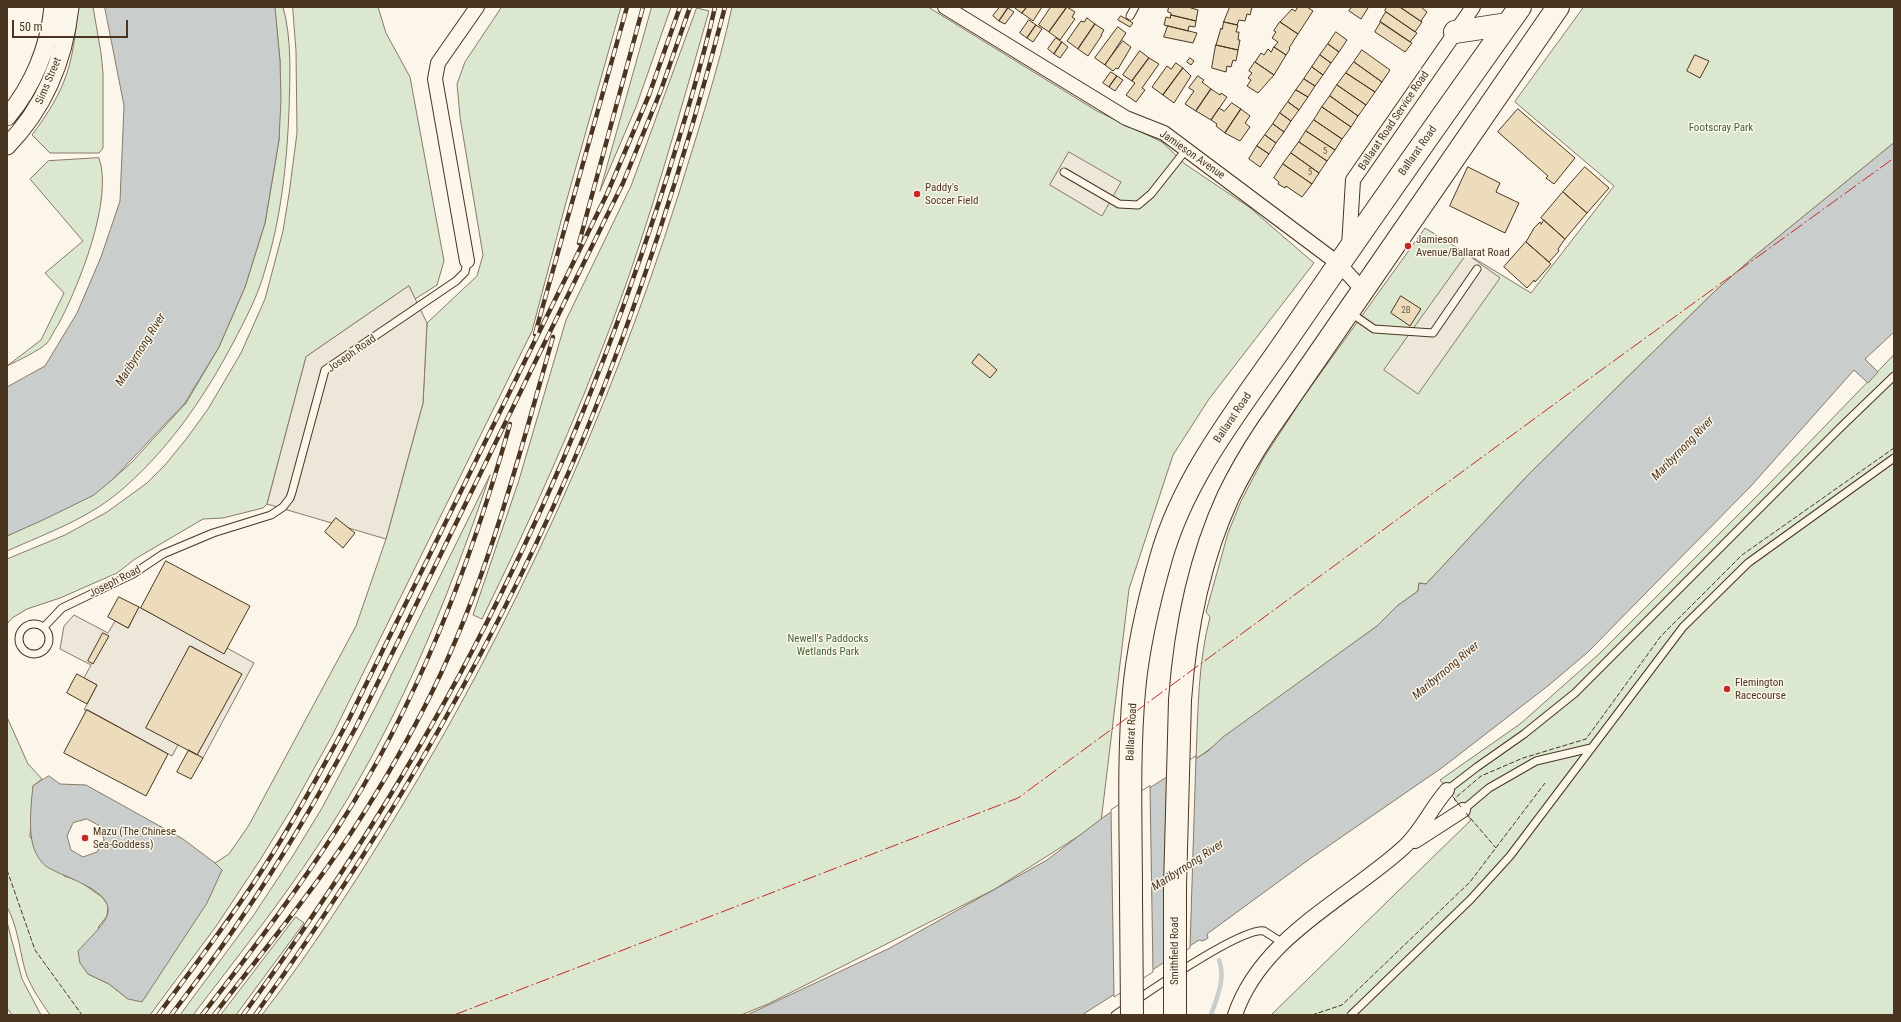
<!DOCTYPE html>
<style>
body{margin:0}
#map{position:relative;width:1901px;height:1022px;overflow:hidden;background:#fbf6e9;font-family:"Roboto Condensed",sans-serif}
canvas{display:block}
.frame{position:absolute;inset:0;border:8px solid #4a3520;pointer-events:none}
.scale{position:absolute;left:12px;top:20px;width:116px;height:18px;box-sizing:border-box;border:2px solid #4a3520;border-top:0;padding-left:5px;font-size:12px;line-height:14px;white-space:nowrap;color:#4a3520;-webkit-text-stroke:3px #fbf6e9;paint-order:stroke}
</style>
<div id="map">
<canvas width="1901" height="1022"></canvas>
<div class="frame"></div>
<div class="scale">50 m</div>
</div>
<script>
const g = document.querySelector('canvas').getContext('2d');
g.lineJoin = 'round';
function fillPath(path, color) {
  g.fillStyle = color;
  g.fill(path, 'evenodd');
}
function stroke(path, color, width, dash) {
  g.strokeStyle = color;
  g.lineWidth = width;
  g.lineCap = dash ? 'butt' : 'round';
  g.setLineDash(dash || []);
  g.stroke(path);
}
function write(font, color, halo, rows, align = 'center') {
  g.font = font + ' "Roboto Condensed",sans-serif';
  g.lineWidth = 3;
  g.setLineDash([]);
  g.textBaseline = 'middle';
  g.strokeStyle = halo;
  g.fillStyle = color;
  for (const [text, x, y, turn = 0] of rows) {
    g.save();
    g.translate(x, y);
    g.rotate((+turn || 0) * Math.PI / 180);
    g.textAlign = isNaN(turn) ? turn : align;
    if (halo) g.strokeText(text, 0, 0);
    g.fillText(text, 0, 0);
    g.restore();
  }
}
const green = new Path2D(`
 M78,7H93L101,53L103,73V148L99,153H50L32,135C67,88 73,65 78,7Z
 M275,7H283C292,39 290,76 289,110C287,163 281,219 265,270C258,296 245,320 233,343C205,396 171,446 126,486C91,518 49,532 7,551V536L94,494L113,479L132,462L186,403L219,347L245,287L265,223L279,140L280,61Z
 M293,7H378L386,33L410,77L444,261L437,285L415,299L409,286L306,357L267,504L263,508L223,518L203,519L135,559L117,573L60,598L27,609L12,618L7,624V559L65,535L107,512L147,483L165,465L187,438L208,409L241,353L265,299L283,231L289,194L297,133L296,51Z
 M502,7H621L565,206L532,331L332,736L292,808L260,860L217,925L150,1015H50C40,1000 28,984 24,966C19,946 17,925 7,907V717L28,764L42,779L33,786L30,837L64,876L79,881L102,897L108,905L107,916L99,926L88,974L109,984L128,999L222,870L215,863L229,854L249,825L356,626L386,539L423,403L427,323L477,276L483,255L460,117L457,84L465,62Z
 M652,7H671L636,107L600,191Z
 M732,7H928L1097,111L1162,142L1185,164L1249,207L1314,263L1209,399L1173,455L1129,589L1101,822L995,889L768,1004L741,1015H262C311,951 355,883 397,814C515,620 609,413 678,196C697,134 718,71 732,7Z
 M1584,7H1894V143L1756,255L1715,291L1529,474L1426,584L1419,583L1418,591L1397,606L1377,626L1196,759C1198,711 1198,663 1210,617L1206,612L1228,533L1241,501L1263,459L1302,399L1425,228L1531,293L1614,186L1515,102Z
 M697,8L709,11C679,115 651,219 613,320C575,422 530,521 482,619L473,615L519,480L566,320L631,186Z
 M99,158C114,199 78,288 58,325C54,330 51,339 47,343C39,351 17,361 7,366L41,340L64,293L45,273L83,241L30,179L48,161Z
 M1894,355V1015H1271L1471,820L1440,780L1520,724L1599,654L1769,484Z
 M490,475C446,605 394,733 317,847C279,905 235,960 193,1015H180L253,916L294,854L322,808L375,708Z
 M296,917L304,923L236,1015H221Z
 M7,922L22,979L41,1015H12L7,1008Z`);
fillPath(green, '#dce7d0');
stroke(green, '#887966', 1);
const parking = new Path2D(`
 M1069,152L1121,182L1102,216L1050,185Z
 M1467,254L1500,278L1418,394L1384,370Z
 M409,286L427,323L423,403L386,539L267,504L306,357Z
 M139,607L224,653L227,648L254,663L203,758L197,755L241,674L191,646L178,745L172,756L88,710H84L97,685L84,678L91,665L60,649L64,626L74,615L108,633L115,621L128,628Z`);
fillPath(parking, '#ede7d9');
stroke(parking, '#887966', 1);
const water = new Path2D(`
 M105,7H275L280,61L281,99L279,140L265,223L245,287L219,347L185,403L113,479L94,495L43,520L7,536V387L45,366L77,313L101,257L120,201L124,106Z
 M1894,143V332L1865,359L1878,372L1868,383L1854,370L1751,486L1588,652L1549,685L1443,767L1311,858L1207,934L1208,938L1203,941L1199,940L1082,1015H747L888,949L1047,860L1105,816L1208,751L1223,737L1377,626L1397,606L1418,591L1419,583L1426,584L1529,474L1715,291L1756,255Z
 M49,776L60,784L86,785L183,839L215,863L222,870L207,903L142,1002L128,999L109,984L88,974L80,963L78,951C85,943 104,925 107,916C117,891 63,877 49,868C44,866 39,859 37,855C27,839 31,805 33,786ZM87,819L100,826L104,840L97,852L83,857L71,850L67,836L73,823Z`);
fillPath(water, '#c9cecd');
stroke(water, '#887966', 1);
const pier = new Path2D(`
 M1196,756L1190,948L1166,964L1169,774Z
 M1150,786L1153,972L1114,997L1111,810Z`);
fillPath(pier, '#fbf6e9');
stroke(pier, '#887966', 1);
stroke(new Path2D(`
 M1211,1015C1217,997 1226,979 1219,960`), '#c9cecd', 4.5);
const building = new Path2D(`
 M1000,7L1008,8L999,21L993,16Z
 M1014,7H1027L1022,13Z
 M1027,7H1042L1033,21L1022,13Z
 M1051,7H1067L1049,32L1039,25Z
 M1067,7L1075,12L1072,17L1075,19L1060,40L1049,32Z
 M1169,7H1188L1198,10L1196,21L1171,15V13L1168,12Z
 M1230,7H1252L1250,15L1247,14L1245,21L1239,20L1237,25L1224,22Z
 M1298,7H1307L1313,11L1298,34L1280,22L1292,9L1295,11Z
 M1352,7H1366L1368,8L1361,19L1349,11Z
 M1387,7H1400L1422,22L1415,32L1385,11Z
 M1400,7H1421L1427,12L1421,21Z
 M1008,8L1014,12L1005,24L999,21Z
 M1386,12L1417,33L1410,42L1380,22Z
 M1171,15L1196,21L1195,27L1189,26L1188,31L1164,25L1166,17L1170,18Z
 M1121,16L1133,23L1130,27L1118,20Z
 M1087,18L1095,24L1078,49L1067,41L1081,21L1084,22Z
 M1029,20L1036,25L1027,38L1020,33Z
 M1224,22L1238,25L1236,32H1239L1238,40H1240L1238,50L1216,45L1221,28L1222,29Z
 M1280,22L1298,34L1289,48L1290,49L1286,55L1274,47L1278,42L1272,38L1276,32L1274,31Z
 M1381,22L1412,43L1405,52L1375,32Z
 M1095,24L1104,30L1101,35H1102L1088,56L1078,49Z
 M1036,25L1042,29L1033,42L1027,38Z
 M1168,26L1197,33L1193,43L1164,37Z
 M1118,27L1126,33L1105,65L1095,58Z
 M1336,32L1347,40L1339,52L1328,44Z
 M1056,38L1062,42L1054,54L1048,49Z
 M1123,41L1131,47L1118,69L1116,68L1113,71L1105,65Z
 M1062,42L1068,47L1060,58L1054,54Z
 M1328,44L1339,52L1331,63L1320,55Z
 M1216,45L1238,50L1236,61L1233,60L1231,67L1227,66L1226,72L1212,68Z
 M1274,47L1286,55L1274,75L1255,62L1261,53L1264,55L1268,49L1271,52Z
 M1362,50L1390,70L1382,82L1354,62Z
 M1140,51L1149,58L1132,81L1123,75Z
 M1320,55L1331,63L1323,75L1312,67Z
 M1695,55L1709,61L1700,78L1687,71Z
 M1149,58L1159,64L1142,88L1145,90L1136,102L1126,95L1135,83L1132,81Z
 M1190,58L1194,61L1191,65L1187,62Z
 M1255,62L1274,75L1258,93L1247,86L1251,80L1248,78L1252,73L1249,71Z
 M1354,62L1382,82L1375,92L1346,73Z
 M1176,63L1183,68L1163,95L1152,87L1167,66L1171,69Z
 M1312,67L1323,75L1315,86L1304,79Z
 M1183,68L1191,76L1174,103L1163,95Z
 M1111,72L1117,76L1109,87L1103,83Z
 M1346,73L1375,92L1366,105L1337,85Z
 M1117,76L1123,80L1115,91L1109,87Z
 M1198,76L1204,80L1202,82L1211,89L1196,111L1185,104L1194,91L1189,88Z
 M1304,79L1315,86L1308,97L1296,90Z
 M1337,85L1366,105L1358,116L1330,96Z
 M1211,89L1220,95L1221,93L1227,97L1211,120L1196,111Z
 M1296,90L1308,97L1299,110L1288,102Z
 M1330,96L1358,116L1351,127L1322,107Z
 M1288,102L1299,110L1291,121L1280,113Z
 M1232,103L1241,109L1225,133L1216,126L1217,124L1211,120L1219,108L1224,111Z
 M1322,107L1351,127L1342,139L1314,120Z
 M1241,109L1250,116L1245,123L1250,127L1240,141L1225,133Z
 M1518,109L1575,158L1554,184L1546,178L1548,176L1498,132Z
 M1280,113L1291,121L1284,132L1273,124Z
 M1314,120L1342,139L1335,150L1306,131Z
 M1273,124L1284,132L1276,143L1265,135Z
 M1306,131L1335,150L1327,161L1299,142Z
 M1265,135L1276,143L1269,154L1257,146Z
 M1299,142L1327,161L1319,173L1291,153Z
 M1257,146L1269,154L1260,167L1249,159Z
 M1291,153L1319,173L1312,184L1283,164Z
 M1283,164L1312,184L1302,197L1286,186L1285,188L1278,184L1279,182L1274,178Z
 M1468,167L1500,183L1496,192L1519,203L1505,233L1450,206Z
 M1585,167L1609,188L1587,213L1563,192Z
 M1563,192L1587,213L1565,239L1541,218Z
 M1544,220L1565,239L1558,249L1559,251L1549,262L1526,242L1534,228L1540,222L1541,224Z
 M1526,242L1551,264L1535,282L1534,280L1527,288L1504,267Z
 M1401,296L1421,309L1410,326L1391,313Z
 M979,354L997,370L990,378L972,363Z
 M336,518L355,533L343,548L325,532Z
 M166,561L250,606L224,654L141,608Z
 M119,597L139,607L128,628L108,617Z
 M103,633L109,636L93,664L88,661Z
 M190,646L242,674L197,755L146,728Z
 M77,674L97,685L87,704L67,693Z
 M87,710L168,754L146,796L64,753Z
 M189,750L203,758L191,779L177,772Z`);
fillPath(building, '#ecdcbc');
stroke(building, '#4a3520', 1);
const service = new Path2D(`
 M1130,16L1135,7
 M1064,172L1119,204L1138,205L1151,194L1185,151
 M1351,313L1374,329L1433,333L1477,269
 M19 639a15 15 0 1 1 30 0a15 15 0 1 1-30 0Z
 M44,627L62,608L133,574L163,554L213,533L271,515L283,507L290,498L292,492L325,370L456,281L465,272L467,261
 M1447,790L1477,767L1524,734L1575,693L1841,427L1894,376
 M1463,810L1489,788L1536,761L1591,748
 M1115,1015C1138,999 1241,927 1264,931L1283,943
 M1351,1015L1471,899L1510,856L1683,627L1748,563L1894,458`);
const minor = new Path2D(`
 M945,7L1126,118L1164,133L1339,264L1362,289
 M1349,247L1353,180L1473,7
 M467,261L435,79L438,63L477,7
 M1415,841L1463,810
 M1235,1015C1261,937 1347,899 1403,848C1421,832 1431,808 1447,790`);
const tertiary = new Path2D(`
 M7,117C33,86 49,47 53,7
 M7,146C45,107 64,61 70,7`);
const trunk = new Path2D(`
 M1455,32L1508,24
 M1175,887L1180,700C1185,631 1199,560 1228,497C1239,474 1252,452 1266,431L1558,7
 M1131,897C1131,828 1128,759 1134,691C1138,646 1149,600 1161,558C1185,473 1243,404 1292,332C1367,223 1443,115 1520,7
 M1175,1015V989`);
stroke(service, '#4a3520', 9);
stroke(minor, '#4a3520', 16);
stroke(tertiary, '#4a3520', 19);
stroke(trunk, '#4a3520', 24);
stroke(service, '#fbf6e9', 7);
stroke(minor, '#fbf6e9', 14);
stroke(tertiary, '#fbf6e9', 17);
stroke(trunk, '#fbf6e9', 22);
const rail = new Path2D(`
 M579,243L643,7
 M535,334L627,7
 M158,1015C195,965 233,916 266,864C296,818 322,769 348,721L607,194L649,95L680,7
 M171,1015C195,983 220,951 242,917C284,856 321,792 356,727L623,183L661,90L690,7
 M202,1015C249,955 295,894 337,829C417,705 470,566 510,424
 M214,1015C260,955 309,896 351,833C381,787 409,739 433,690C488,578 519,456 553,337
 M243,1015C339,883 427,745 499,598C563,470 615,338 659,202C680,137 700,73 715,7
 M255,1015C385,834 499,640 585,434C642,296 687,152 725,7`);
stroke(rail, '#4a3520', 4.5);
stroke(rail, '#fbf6e9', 3, [9]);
const trunkBridge = new Path2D(`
 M1131,897L1132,1015
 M1175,989V887`);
stroke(trunkBridge, '#4a3520', 24, []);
stroke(trunkBridge, '#fbf6e9', 22);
stroke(new Path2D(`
 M1461,807L1454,799L1481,776L1523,758L1586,739L1661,636L1742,555L1894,448
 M1466,813L1496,848
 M7,870L35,950L82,1015
 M1312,1015L1342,1005L1470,882L1545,783`), '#4a3520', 1, [5, 2]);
stroke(new Path2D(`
 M454,1015L1018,798L1564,397L1894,158`), '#c62828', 1, [14, 3, 2, 3]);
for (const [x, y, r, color] of [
 [917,194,4,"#c62828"],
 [1408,246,4,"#c62828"],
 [1727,689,4,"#c62828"],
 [85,838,4,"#c62828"]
]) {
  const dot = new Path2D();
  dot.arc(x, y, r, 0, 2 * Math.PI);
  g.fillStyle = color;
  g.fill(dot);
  stroke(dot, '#fbf6e9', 1.5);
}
write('9px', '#725f47', null, [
 ["5",1325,152],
 ["5",1310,173],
 ["2B",1406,311]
]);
write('11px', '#4a3520', '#fbf6e9', [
 ["Sims Street",49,81,-67],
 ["Ballarat Road Service Road",1394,121,-56],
 ["Ballarat Road",1418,151,-55],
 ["Jamieson Avenue",1192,155,35],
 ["Joseph Road",352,354,-35],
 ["Ballarat Road",1233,418,-56],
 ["Joseph Road",115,582,-27],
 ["Ballarat Road",1132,732,-87],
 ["Smithfield Road",1175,951,-90]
]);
write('11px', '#436837', '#fbf6e9', [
 ["Footscray Park",1721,128],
 ["Newell's Paddocks",828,639],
 ["Wetlands Park",828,652]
]);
write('11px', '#4a3520', '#fbf6e9', [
 ["Paddy's",925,188],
 ["Soccer Field",925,201],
 ["Jamieson",1416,240],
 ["Avenue/Ballarat Road",1416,253],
 ["Flemington",1735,683],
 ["Racecourse",1735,696],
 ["Mazu (The Chinese",93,832],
 ["Sea-Goddess)",93,845]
], 'left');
write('italic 12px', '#4a3520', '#fbf6e9', [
 ["Maribyrnong River",141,350,-58],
 ["Maribyrnong River",1683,449,-46],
 ["Maribyrnong River",1446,671,-40],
 ["Maribyrnong River",1188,866,-33]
]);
</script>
